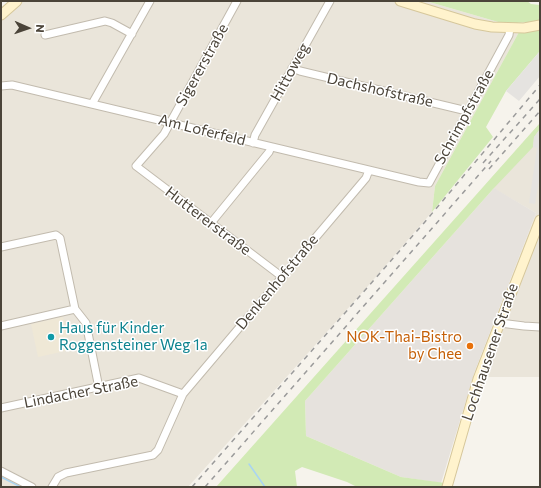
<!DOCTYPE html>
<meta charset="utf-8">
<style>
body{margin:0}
#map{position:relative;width:541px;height:488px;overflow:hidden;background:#f6f3ec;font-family:Commissioner,sans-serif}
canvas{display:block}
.frame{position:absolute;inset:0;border:2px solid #4b4439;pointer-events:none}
.north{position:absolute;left:8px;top:8px;width:40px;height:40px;-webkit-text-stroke:3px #fff;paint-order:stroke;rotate:92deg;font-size:11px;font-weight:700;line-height:16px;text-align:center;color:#4b4439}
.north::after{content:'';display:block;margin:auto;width:14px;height:18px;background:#4b4439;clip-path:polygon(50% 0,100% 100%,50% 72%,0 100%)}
</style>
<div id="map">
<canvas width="541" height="488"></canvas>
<div class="frame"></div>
<div class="north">N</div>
</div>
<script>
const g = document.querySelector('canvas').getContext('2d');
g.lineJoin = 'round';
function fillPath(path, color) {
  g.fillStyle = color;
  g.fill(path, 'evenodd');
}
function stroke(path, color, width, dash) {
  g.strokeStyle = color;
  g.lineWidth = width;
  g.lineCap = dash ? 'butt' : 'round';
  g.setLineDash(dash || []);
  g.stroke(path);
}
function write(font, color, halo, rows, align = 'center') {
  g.font = font + ' Commissioner,sans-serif';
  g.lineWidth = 3;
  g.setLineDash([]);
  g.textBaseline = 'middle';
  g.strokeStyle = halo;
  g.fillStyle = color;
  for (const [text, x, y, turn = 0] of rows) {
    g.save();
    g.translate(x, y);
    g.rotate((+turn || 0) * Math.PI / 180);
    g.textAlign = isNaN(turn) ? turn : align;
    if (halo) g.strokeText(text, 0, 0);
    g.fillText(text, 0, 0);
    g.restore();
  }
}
fillPath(new Path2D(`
 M10,1H426L505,24L519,32L435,186L432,212L368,286L188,487H1V8Z
 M540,123V377H484L475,371L536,213L486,184Z`), '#eae5da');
fillPath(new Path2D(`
 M494,188L536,213L475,371L441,483L401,477L306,436L305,401Z`), '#e6e2dd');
fillPath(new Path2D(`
 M63,317L70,350L38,357L31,324Z`), '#efe8d6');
fillPath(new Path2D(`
 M426,1H527L531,4L540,5V21L505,24Z
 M540,28V51L506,91L486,127L493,137L432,212L435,186L519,32Z
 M540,123V129L534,137L533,147L494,188L305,401L306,436L401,477L445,483L444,487H357L347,482L302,467L295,471L297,487H216Z`), '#d2eab5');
fillPath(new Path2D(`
 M540,51V76L519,101L506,91Z
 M540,129V175L535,204L529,203L537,148L533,147L534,137Z`), '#e5e3e0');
stroke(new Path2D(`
 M249,464L265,487
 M1,477L21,487`), '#a9d4f2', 1.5);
const minor = new Path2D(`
 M237,1L164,134L136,166L281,276
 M45,35L105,21L112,23L132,34
 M292,68L300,71L467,111
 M1,86L12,85L419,182L429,183L509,35L510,28
 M92,104L150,1
 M253,143L255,135L330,1
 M211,223L269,152L271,147
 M1,247L56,235L60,238L75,309L86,323L99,388
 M500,323L524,326L540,327
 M1,326L75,309
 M1,408L139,378L183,394
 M1,471L32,487
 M52,487L58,477L66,473L153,455L158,450L183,394L366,178L369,170`);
const secondary = new Path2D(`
 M400,1L475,24L492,27L524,28L540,25
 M1,15L17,1
 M447,487L478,379L540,220`);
stroke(minor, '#c2bbae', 9);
stroke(secondary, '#d6c79b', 11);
stroke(minor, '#fff', 7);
stroke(secondary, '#fff3cd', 9);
stroke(new Path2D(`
 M483,163L540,99
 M489,169L540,111
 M192,487L424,223L540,85
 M205,487L491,161`), '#9a9a9a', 1.5, [5, 5]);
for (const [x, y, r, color] of [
 [51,337,4,"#0f9aa8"],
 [470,346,4,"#e8710a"]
]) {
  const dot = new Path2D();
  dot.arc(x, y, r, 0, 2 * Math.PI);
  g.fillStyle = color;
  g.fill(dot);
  stroke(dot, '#fff', 1.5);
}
write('15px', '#4b4439', '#fff', [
 ["Sigererstraße",202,65,-61],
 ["Hittoweg",290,72,-61],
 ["Dachshofstraße",380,90,13],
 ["Schrimpfstraße",464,117,-61],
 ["Am Loferfeld",202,130,14],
 ["Huttererstraße",208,221,37],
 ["Denkenhofstraße",277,282,-50],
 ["Lochhausener Straße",490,352,-71],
 ["Lindacher Straße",81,392,-11]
]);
write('15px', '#0d838f', '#fff', [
 ["Haus für Kinder",59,328],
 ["Roggensteiner Weg 1a",59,345]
], 'left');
write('15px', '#c56008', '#fff', [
 ["NOK-Thai-Bistro",462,337],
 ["by Chee",462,354]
], 'right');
</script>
